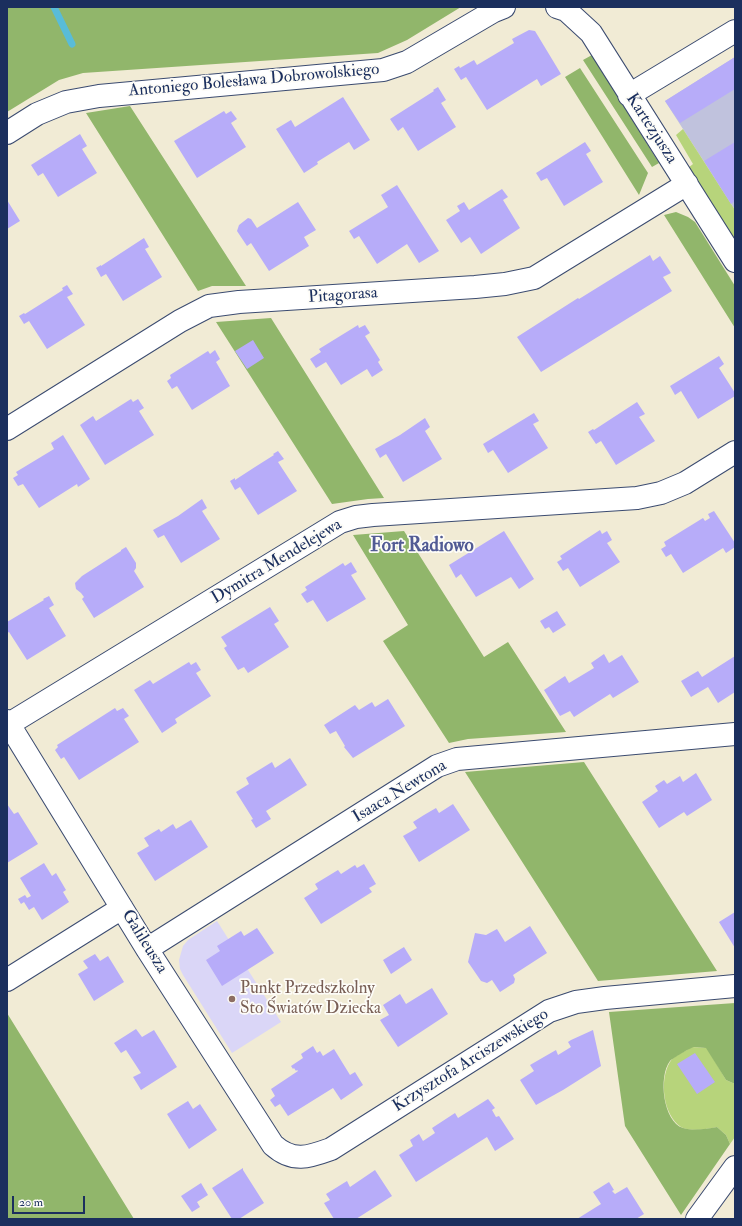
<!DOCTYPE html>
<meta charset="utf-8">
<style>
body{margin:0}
#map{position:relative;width:742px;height:1226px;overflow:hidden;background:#f1ebd5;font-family:"IM FELL Double Pica",serif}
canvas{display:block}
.frame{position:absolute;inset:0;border:8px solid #1b2f5e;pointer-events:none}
.scale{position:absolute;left:12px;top:1196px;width:73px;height:18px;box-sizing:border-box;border:2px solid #1b2f5e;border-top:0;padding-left:5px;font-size:12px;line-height:14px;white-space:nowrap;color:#1b2f5e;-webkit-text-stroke:3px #fdfcf7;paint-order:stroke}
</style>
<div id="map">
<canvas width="742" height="1226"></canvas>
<div class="frame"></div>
<div class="scale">20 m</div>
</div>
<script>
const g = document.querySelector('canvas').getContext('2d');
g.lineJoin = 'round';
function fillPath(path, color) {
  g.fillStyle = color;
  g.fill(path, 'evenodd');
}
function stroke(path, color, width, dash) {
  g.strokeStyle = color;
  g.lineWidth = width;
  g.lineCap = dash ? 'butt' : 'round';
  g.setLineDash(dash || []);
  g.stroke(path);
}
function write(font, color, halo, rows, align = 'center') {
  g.font = font + ' "IM FELL Double Pica",serif';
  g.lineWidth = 3.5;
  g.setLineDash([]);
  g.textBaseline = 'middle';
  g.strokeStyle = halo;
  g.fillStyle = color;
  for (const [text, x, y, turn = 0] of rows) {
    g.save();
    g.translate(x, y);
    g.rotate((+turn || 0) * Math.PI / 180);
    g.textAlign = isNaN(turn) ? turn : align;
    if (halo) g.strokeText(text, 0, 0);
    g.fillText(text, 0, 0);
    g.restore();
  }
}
fillPath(new Path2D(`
 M217,921L281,1022L232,1053L183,975L180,969L179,960L183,946L188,940Z`), '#dad6f7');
fillPath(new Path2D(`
 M735,57V210L665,101Z`), '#c0c2dd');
fillPath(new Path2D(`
 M683,129L735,210V244L688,168L693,164L676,135Z
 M692,1047L707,1048L726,1080L735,1084V1137L730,1144L726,1135L717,1127C708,1129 689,1132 681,1127C663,1115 659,1080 670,1062C673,1056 686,1051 692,1047Z`), '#b7d47b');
fillPath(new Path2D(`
 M7,7H461L407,40L378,53L83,73L59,80L7,112Z
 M592,55L659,163L652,167L583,60Z
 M580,68L648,173L639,195L565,77Z
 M130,106L246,286H212L198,291L86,113Z
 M676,212L688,217L695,222L735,286V328L664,215Z
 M271,318L384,498L368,499L332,504L216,322Z
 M404,531L484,657L508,642L566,732L468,739L449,743L383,641L408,625L353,535Z
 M584,762L717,971L598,981L465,772Z
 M735,1003V1084L726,1080L706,1048C702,1048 698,1047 694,1047C690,1048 673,1058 670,1061C658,1076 663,1122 683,1128C694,1131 706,1129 717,1127L726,1135L730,1144L681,1215L625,1126L609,1012Z
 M7,1013L134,1219H7Z`), '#91b66b');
stroke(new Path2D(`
 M54,7L72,44`), '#59bcd8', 7);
fillPath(new Path2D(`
 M529,30L535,31L561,74L541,86L537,79L487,110L466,77L461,80L454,69L459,66L460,68L474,60L477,65L514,43L512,39Z
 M735,57V89L680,123L665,101Z
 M438,87L446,100L441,103L456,127L418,151L403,127L398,131L390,119L434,91L433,90Z
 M343,97L370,140L354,150L349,142L317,162L318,164L304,173L276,129L291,120L295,127Z
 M224,111L226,114L231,111L237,119L231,123L246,147L197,178L174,141Z
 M80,134L87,146L82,149L97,173L58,197L43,173L38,176L31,165Z
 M585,142L591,151L586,154L603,182L564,206L547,178L541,181L536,173Z
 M735,142V201L731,204L704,161Z
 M397,185L439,251L419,263L407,244L377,264L359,236L354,239L349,231L388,207L381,195Z
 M502,189L508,197L503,200L520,228L481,254L470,237L461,243L446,220L460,211L457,206L464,202L469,210Z
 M7,200L20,221L7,229Z
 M298,202L316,230L304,237L309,246L269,271L251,243L247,246L237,231L239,225L248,218L251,219L257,228Z
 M144,238L149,247L145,249L162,277L123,301L106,274L101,277L96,268L101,265V266Z
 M650,255L653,261L660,256L671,273L663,277L672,291L541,372L517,337L578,298L579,299Z
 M67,285L73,294L67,297L85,325L47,349L29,321L24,324L19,316L24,313L25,314L63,290L62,288Z
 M358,325L359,328L365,325L370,333L365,336L380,360L378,362L383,370L372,377L367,369L341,385L326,362L316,368L310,359L321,352L319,349Z
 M253,340L264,358L247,369L235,351Z
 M215,350L220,359L216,362L230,386L192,410L177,386L172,389L167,381L171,378L170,375L208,351L210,354Z
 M719,356L724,364L719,368L735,393V396L698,419L681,391L675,395L670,386Z
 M131,399L133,402L138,399L144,408L139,411L154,435L105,465L80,425L93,416L96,421Z
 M637,402L645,414L639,417L655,441L616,465L601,441L596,444L588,432L593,429L594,430Z
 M534,413L539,421L533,424L548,448L508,473L493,450L488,453L483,444Z
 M425,418L430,427L425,431L442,459L403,482L386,454L380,458L375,449L400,435Z
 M63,435L90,479L78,487L77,484L39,508L23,484L18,486L13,478L18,475L16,472L54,449L51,443Z
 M278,451L284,459L278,462L297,491L258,515L240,487L235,490L230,481L235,478V480L255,467L274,455L273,454Z
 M202,499L207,508L202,511L220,539L181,563L164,535L158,538L153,530L178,516Z
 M714,511L735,543V547L726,553L723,548L683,573L671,554L666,557L661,549L666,546L664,542L703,518L705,521L710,518L708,514Z
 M600,530L602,534L607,531L612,540L607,543L620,562L580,587L568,568L563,571L557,562L562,559L560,556Z
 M504,531L534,579L519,589L511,577L476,597L461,574L456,578L449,565Z
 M126,547L136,563V568L134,571L144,587L94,618L82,599L84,597L81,593L76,589L75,583L82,576L121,551V550Z
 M351,562L357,572L351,575L366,599L327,622L313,600L307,603L301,594L307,590L305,587L343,563L345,566Z
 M49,596L54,605L49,608L66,636L27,660L9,632L7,633V622L44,600L43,599Z
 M270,607L279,621L274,624L289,647L248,673L244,667L238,670L224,648L227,646L221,637Z
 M557,611L566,625L553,633L549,627L545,629L540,621Z
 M604,654L609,663L622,655L639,682L613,698L610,694L574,717L570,711L560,716L544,690L565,676L569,683L594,668L591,663Z
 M735,656V692L718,703L708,687L691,697L681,681L698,671L702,677Z
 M189,662L191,665L196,662L201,670L196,673L211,696L175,719L177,723L162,733L134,690L150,680L153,684Z
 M388,699L405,726L353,758L344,747L345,746L336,731L330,734L324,725L355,705L359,710L372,702L375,707Z
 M115,708L117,711L123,708L129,716L124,719L139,742L79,780L64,757L61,759L55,750L58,747L57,745Z
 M290,758L307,785L266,811L271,819L256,828L251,820L253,819L236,792L249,784L246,778L272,762L275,768Z
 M696,773L712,800L687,816L684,812L659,828L642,802L658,791L655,786L664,780L667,784L680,776L683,782Z
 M7,804L14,814L18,812L38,844L7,863Z
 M453,804L470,830L419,862L403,836L417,828L413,822L424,815L436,808L439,813Z
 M191,820L208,847L155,881L137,853L149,846L144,838L159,829L161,832L173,824L176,829Z
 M44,863L52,876L56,873L66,890L63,892L69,902L42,920L34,907L29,910L24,902L21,904L18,899L25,895L27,898L31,896L20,878Z
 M364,864L376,884L369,888L372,892L321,924L304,898L318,889L315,884L338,870L341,874L355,865L357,868Z
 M735,912V948L719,922Z
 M530,926L547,953L513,975L515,979L514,983L500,992L492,980L487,983L481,981L468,962L475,933L486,935L497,929L505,942Z
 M257,928L274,953L222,986L206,960L220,951L217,946L241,931L244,936Z
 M404,947L412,960L391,974L383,960Z
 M95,954L100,961L108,956L124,982L94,1001L78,974L88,968L83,961Z
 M432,988L448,1014L398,1047L380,1020L389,1015L383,1005L400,994L406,1004Z
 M136,1029L142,1037L154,1030L177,1067L141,1090L133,1077L141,1073L126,1050L121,1053L114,1043Z
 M593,1030L601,1066L563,1090L536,1105L520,1080L534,1071L530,1065L556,1050L558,1055L571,1047L568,1042L571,1040Z
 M313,1046L317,1053L320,1051L323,1056L334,1049L350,1075L355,1072L363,1085L341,1100L333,1088L288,1116L280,1104L275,1107L270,1100L275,1096L271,1089L298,1071L297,1070L296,1071L294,1068L293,1069L291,1066L303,1058L301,1054Z
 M695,1053L715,1082L697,1094L677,1064Z
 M488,1099L495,1108L492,1110L496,1117L499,1116L514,1139L495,1151L487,1137L416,1182L399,1155L413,1146L410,1140L419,1134L423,1141L435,1133L432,1128L455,1113L458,1118Z
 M188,1101L193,1109L200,1104L217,1130L189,1149L167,1114Z
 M243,1168V1170L264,1203L239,1219H232L212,1188Z
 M375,1170L392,1196L356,1219H334L324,1203L330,1200L326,1194L347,1181L350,1187Z
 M609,1182L614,1190L612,1191L615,1194L627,1187L644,1214L636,1219H577L601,1204L593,1192Z
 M201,1183L208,1195L197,1202L200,1207L192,1212L181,1196Z`), '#b7acf9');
const minor = new Path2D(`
 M557,7L566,10L591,33L735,261
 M629,95L735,31
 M7,133L37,114L66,102L99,96L383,70L407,62L494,11L504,7
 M7,429L180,321L209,306L239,302L475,287L505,284L534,278L687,184
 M7,721L147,949L273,1145C293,1163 309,1157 331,1149L549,1011L576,1002L605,998L735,986
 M9,724L340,522L356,517L373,515L637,498L661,493L685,483L735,452
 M147,949L437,766L457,759L735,734
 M7,980L122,908
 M697,1219L735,1167`);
stroke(minor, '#3b4b70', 24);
stroke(minor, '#fff', 22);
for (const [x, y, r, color] of [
 [232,999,4,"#8d6e63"]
]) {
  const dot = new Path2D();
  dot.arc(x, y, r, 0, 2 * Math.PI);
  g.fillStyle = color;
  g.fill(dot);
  stroke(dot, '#fdfcf7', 1.5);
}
write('17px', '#1b2f5e', '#fdfcf7', [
 ["Antoniego Bolesława Dobrowolskiego",254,81,-5],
 ["Kartezjusza",651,129,57],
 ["Pitagorasa",343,296,-4],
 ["Dymitra Mendelejewa",277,562,-31],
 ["Isaaca Newtona",400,792,-31],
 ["Galileusza",144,942,58],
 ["Krzysztofa Arciszewskiego",471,1061,-32]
]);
write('17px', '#785e54', '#fdfcf7', [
 ["Punkt Przedszkolny",240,989],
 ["Sto Światów Dziecka",240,1009]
], 'left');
write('bold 19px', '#525b94', '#fdfcf7', [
 ["Fort Radiowo",422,547]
]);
</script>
